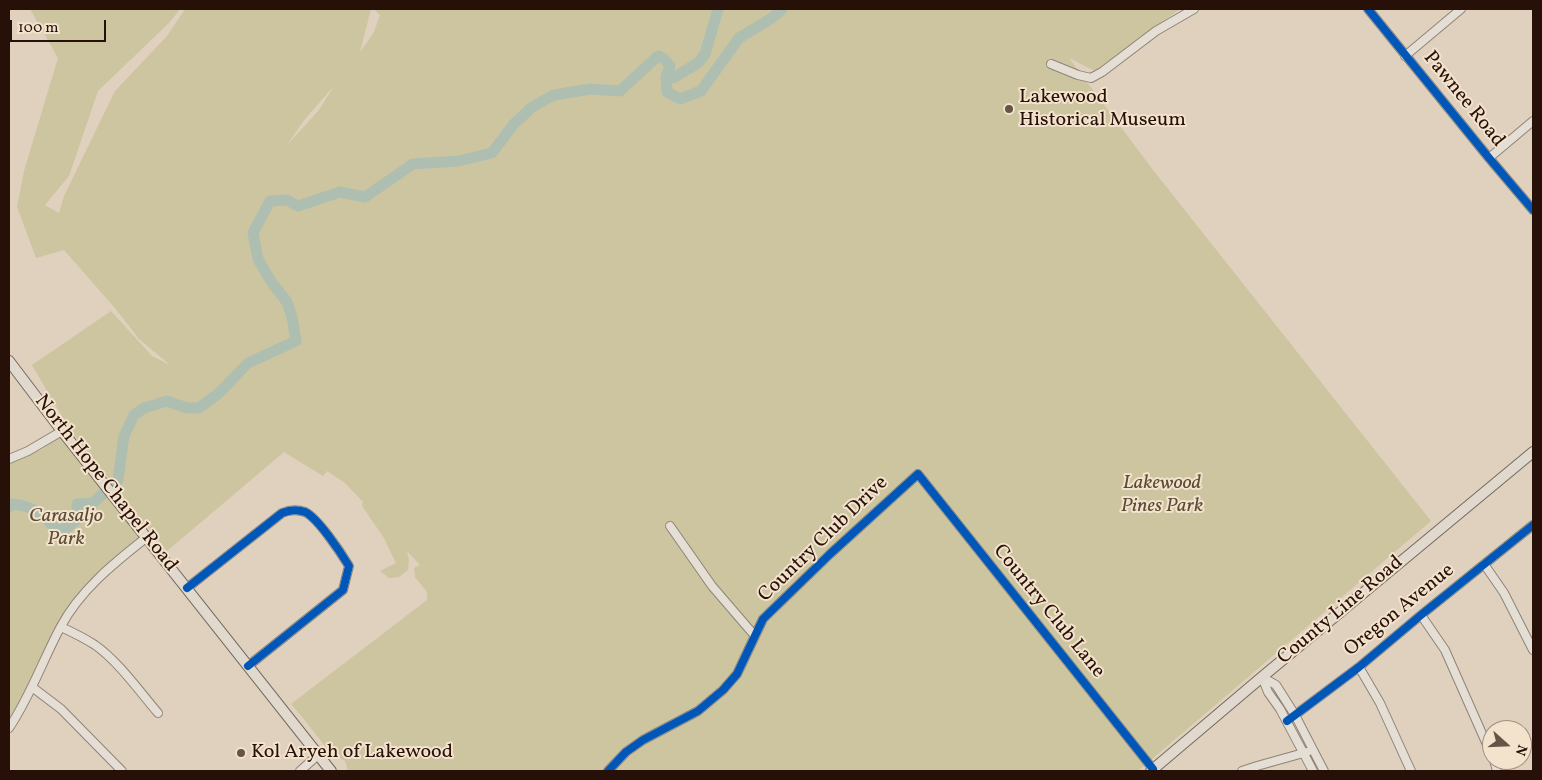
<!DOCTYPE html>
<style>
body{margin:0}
#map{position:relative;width:1542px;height:780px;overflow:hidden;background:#dfd1bd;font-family:Vollkorn,serif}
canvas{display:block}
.frame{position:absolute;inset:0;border:10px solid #271008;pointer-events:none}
.north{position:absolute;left:1482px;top:720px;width:50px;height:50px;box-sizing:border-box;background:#f3e2cc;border:1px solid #a18e7e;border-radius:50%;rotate:110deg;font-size:14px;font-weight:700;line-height:20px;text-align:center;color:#271008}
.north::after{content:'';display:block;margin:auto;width:18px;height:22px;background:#675447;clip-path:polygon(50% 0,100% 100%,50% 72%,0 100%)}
.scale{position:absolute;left:10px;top:20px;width:96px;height:22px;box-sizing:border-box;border:2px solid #271008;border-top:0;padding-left:6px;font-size:15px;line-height:18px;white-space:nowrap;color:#271008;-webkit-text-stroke:4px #f3e2cc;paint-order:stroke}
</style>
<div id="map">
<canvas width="1542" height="780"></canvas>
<div class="frame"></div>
<div class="north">N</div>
<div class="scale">100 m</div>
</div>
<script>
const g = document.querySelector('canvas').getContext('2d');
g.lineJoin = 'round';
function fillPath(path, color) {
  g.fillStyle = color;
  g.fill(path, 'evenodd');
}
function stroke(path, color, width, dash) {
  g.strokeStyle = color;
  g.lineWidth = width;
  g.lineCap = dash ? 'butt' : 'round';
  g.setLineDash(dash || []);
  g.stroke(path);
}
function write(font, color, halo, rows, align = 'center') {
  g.font = font + ' Vollkorn,serif';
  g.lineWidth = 4;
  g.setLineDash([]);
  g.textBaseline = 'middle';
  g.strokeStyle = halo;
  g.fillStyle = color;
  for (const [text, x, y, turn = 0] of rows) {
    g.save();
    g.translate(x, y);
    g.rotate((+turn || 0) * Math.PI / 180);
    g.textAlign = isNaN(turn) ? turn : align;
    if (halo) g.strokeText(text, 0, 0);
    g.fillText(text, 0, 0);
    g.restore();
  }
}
fillPath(new Path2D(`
 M30,9H180L170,22L98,91L69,176L45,205L59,213L64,196L115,91L167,36L185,9H371L360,52L374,32L380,15L374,9H1180L1095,71L1069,58L1153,170L1431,521L1138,771H348L345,761L328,750L303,718L291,704L427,600V592L415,577L414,568L420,565L407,551L409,560L408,570L399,577L389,578L380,571L396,563L384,538L362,506L363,502L345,483L327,471L323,476L284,452L167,551L70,430L32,365L111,311L152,356L170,365L139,339L114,307L64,250L36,258L17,207L24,171L58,58ZM334,86L319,110L287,145L305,119Z
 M62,431L147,537L79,600L9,728V464L43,449Z`), '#ccc5a0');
stroke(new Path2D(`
 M666,77L673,78L698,63L705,54L718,9
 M9,507L12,504C34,506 42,514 57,530L65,529L78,519L77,504L93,503L118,480L124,436L134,415L144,408L167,401L187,408H199L219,393L248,363L296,341L292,317L287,302L272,283L258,259L253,233L270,201L287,200L298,206L340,192L365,197L413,164L459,161L492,153L513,125L532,107L554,95L590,89L620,91L658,56L664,59L670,66L666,77L667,92L680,99L701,91L739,38L772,18L782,9`), '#aebfb2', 11);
const minor = new Path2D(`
 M1368,9L1489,158L1533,210
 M1405,56L1461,9
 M1051,64L1078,75L1091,78L1102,72L1156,31L1194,9
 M1489,158L1533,121
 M9,459L28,451L62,431
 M670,526L712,586L755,636
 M1484,564L1504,593L1533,650
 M187,588L282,513C289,510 297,509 305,512C318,518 341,553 349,566L343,590L248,666
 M1421,615L1445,650L1492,756
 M61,627C72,632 84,638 95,645C118,661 140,692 158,713
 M1359,667L1380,703L1411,771
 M1262,677L1276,685L1295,715L1324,771
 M1262,677L1268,692L1280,709L1313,771
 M32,687L61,709L122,771
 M1287,721L1359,667L1421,615L1533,525
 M9,728C30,697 42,662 60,628C80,590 114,563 147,537
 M1494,760L1497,771
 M300,771L318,755
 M608,771L626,752L643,740L698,711L723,690L737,674L763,619L830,554L918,474L1153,769
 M1242,771L1257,766L1307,752`);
const major = new Path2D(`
 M9,361L62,431L331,771
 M1151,771L1262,677L1533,452`);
stroke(minor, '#8e8377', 10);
stroke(major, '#746a5f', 12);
stroke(minor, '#e5ded5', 8);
stroke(major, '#e1d9cd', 10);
stroke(new Path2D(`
 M1368,9L1489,158L1533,210
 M187,588L282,513C289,510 297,509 305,512C318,518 341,553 349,566L343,590L248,666
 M1287,721L1359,667L1421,615L1533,525
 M608,771L626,752L643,740L698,711L723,690L737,674L763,619L830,554L918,474L1153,769`), '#0057b8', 8);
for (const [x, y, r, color] of [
 [1009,109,5,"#675447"],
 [241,753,5,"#675447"]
]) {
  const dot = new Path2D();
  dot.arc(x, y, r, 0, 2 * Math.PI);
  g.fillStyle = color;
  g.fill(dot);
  stroke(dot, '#f3e2cc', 2);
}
write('20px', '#271008', '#f3e2cc', [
 ["Lakewood",1019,98],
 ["Historical Museum",1019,121],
 ["Kol Aryeh of Lakewood",251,753]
], 'left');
write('20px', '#271008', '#f3e2cc', [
 ["Pawnee Road",1463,100,51],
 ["North Hope Chapel Road",105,484,52],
 ["Country Club Drive",824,540,-44],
 ["County Line Road",1341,611,-40],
 ["Oregon Avenue",1400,611,-39],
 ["Country Club Lane",1048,612,51]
]);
write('italic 20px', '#5b4c35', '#f3e2cc', [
 ["Lakewood",1162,484],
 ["Pines Park",1162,507],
 ["Carasaljo",66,517],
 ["Park",66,540]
]);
</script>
